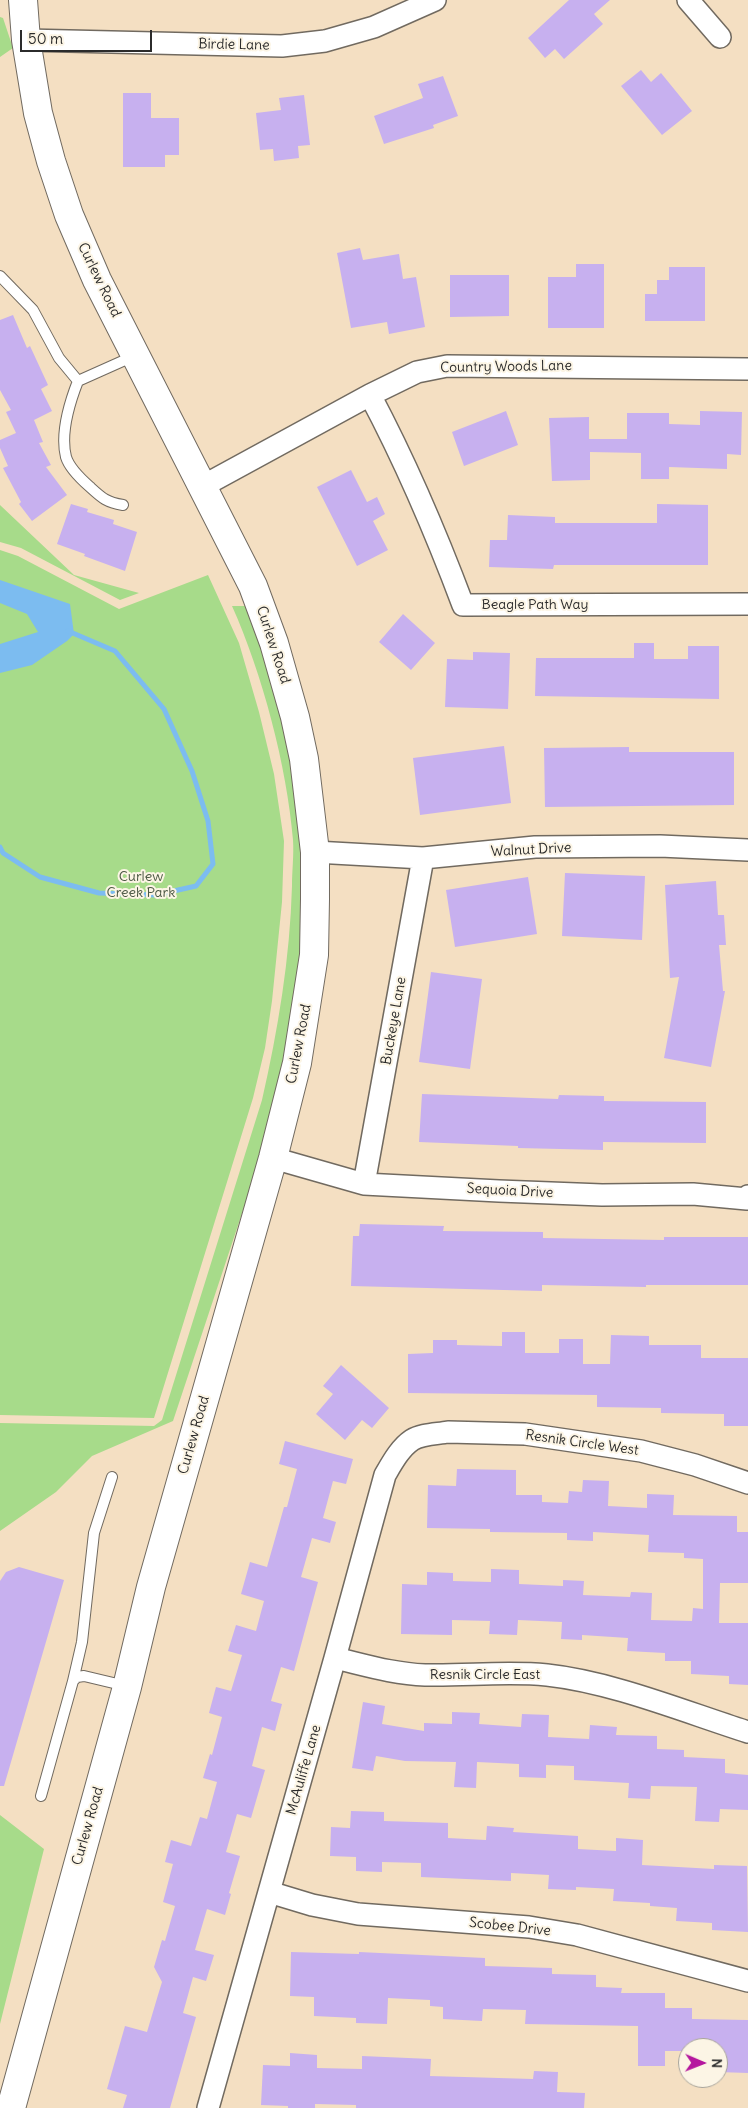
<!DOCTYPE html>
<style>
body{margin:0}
#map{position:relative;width:748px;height:2108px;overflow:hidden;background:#f4dfc2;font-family:Delius,sans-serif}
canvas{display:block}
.north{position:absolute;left:678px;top:2038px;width:50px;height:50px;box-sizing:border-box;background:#fcf5e5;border:1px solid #a8a49b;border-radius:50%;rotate:91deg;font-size:14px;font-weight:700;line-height:20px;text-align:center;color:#2b2b2b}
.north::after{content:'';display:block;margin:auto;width:18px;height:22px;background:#b5179e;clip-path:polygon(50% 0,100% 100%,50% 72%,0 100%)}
.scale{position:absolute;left:20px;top:30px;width:132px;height:22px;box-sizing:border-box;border:2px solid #2b2b2b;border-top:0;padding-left:6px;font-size:15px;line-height:18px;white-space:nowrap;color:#2b2b2b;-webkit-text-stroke:4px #fcf5e5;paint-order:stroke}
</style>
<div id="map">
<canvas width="748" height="2108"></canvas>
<div class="north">N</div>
<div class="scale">50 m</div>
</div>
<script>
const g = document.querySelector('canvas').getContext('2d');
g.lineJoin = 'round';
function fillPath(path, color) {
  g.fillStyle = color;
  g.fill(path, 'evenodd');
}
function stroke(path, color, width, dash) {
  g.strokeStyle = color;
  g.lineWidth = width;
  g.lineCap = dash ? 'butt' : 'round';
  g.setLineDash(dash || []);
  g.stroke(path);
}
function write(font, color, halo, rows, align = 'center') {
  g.font = font + ' Delius,sans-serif';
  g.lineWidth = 4;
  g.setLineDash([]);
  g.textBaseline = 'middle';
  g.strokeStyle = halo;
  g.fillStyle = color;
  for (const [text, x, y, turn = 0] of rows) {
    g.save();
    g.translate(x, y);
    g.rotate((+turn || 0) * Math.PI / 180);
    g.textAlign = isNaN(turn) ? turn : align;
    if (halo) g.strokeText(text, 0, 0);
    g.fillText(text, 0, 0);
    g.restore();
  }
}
fillPath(new Path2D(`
 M0,17L3,18L13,48L0,57Z
 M0,505L74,575L139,593L120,600L21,548L0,542Z
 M0,550L18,556L119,609L208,575L239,643L259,712L274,774L284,841L282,902L272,1001L265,1048L253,1098L154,1418L0,1415Z
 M232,606H250L264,646L299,785L305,899L297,1006L269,1132L173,1421L92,1456L56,1492L0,1531V1423L154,1426L162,1420L262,1100C278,1030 290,958 292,886C292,871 294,855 293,840C287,766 262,673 232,606Z
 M0,1815L44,1849L0,2024Z`), '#a7db8a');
fillPath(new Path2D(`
 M0,580L70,604L74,634L67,641L32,665L0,673V644L38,632L27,614L0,603Z`), '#7cbcf0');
stroke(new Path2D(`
 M0,847L3,853L40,877L99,893L156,895L196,886L213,864L208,821L192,771L164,709L115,651L68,631`), '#7cbcf0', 5);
fillPath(new Path2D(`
 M569,0H610L594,14L603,24L564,59L555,49L545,58L528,38Z
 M641,70L651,82L661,73L692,111L662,135L621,86Z
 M443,76L458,116L433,125L434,128L384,144L374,116L423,98L418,84Z
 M123,93H151V118H179V155H165V167H123Z
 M304,95L310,145L298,146L299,158L274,161L273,149L260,150L256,113L281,110L279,98Z
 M360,248L363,260L399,254L403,279L416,277L425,327L389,334L387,322L351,328L337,253Z
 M576,264H604V328H548V277H576Z
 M669,267H705V321H645V294H657V280H669Z
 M450,275H509V316L450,317Z
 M13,315L27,348L30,346L48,385L41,389L52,411L34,420L43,442L39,443L51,465L46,467L67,495L32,521L19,504L21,502L3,468L8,466L0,448V440L16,433L6,412L11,410L0,390V320Z
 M506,411L518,445L464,466L452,432Z
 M700,411L742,412L741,455L727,454V469L669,467V479H641V453L590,452V480L552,481L549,418L589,417V439H627V413H669V424L700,425Z
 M351,470L367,502L377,497L385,514L373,521L388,550L357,566L317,487Z
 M71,504L88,509L87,512L114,520L113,524L137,532L125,571L84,556L85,554L57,544Z
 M657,504L708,505V565H554L553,569L489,567L490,540H507L508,515L555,517V523H657Z
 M403,614L435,643L411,670L379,642Z
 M634,643H654V659H688V646H719V699L535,696L536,658H634Z
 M473,652L510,653L508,709L445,707L447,659L473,660Z
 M504,746L511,803L420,815L413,758Z
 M629,747V752H734V805L545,807L544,748Z
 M565,873L645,876L642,940L562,936Z
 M528,877L537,934L455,947L446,890Z
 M716,881L718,915H724L726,945H719L723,991H725L711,1067L664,1058L679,977L670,978L665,885Z
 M431,972L482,979L470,1069L419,1062Z
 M422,1094L558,1099L559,1095L604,1096V1101L706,1102V1143L603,1142V1150L518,1148V1146L419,1142Z
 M360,1224L444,1226L443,1231L543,1232V1238L664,1240V1237H748V1285H646V1287L542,1285V1291L351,1286L353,1236H359Z
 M502,1332H525V1353H559V1339H583V1364H610L611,1335L649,1336V1345H701V1358H748V1426H724V1414L661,1413V1408L597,1407V1395L408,1393V1354L433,1353V1340H457V1345L502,1346Z
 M341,1365L389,1408L372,1428L362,1420L345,1440L316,1414L333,1394L323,1386Z
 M285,1441L353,1459L346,1484L333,1481L323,1518L336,1522L330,1543L312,1538L301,1577L318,1582L294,1671L281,1667L271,1701L282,1704L275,1731L262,1727L252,1766L265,1770L251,1818L237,1814L226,1852L240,1856L229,1893L231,1894L225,1915L207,1909L195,1950L214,1955L206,1981L193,1977L183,2013L196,2017L170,2108H123L127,2095L107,2089L125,2026L147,2032L158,1995L162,1982L154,1967L162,1940L165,1941L175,1906L163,1902L173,1864L165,1862L171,1840L191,1846L200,1817L207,1819L217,1782L203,1778L210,1754L212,1755L222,1717L209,1713L216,1687L231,1691L242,1655L228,1651L236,1625L256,1631L264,1601L241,1594L250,1562L267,1567L284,1507H287L297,1469L279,1464Z
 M457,1469L516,1470V1495H542V1502L568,1503L569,1491L582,1492L583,1480L609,1481L608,1506L647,1508V1494L674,1495L673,1515L737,1516V1532H748V1583H720L719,1623H748V1685L729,1684V1676L691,1674V1661H665V1653L627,1651L628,1638L582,1635V1640L561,1639L562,1622L518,1620L517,1635L489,1634L490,1621L452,1620V1635L401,1634L402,1584L427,1585V1572L453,1573V1581L491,1582V1569L519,1570V1584L563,1586V1580L584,1581L583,1595L630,1597L631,1592L652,1593L651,1620L692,1621L693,1608L703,1609V1559L684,1558V1553L648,1552L649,1535L593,1532V1541L567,1540V1533L490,1532V1529L427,1528L428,1485L456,1486Z
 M19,1567L64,1580L4,1786H0V1581L6,1572Z
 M363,1702L385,1706L382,1724L424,1731V1723L452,1724V1712L480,1713L479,1724L521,1727L522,1714L549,1715L548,1737L589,1739L590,1725L617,1727L616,1735L657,1736V1749L684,1750V1757L725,1759V1773L748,1775V1810L720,1809L719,1822L695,1821L697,1787L651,1786L650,1799L628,1798L629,1783L574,1780V1766L546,1765V1778L519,1777V1764L477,1762L476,1788L454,1787L456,1762L405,1761L376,1756L373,1771L352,1768Z
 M351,1811L384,1812V1821L448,1823V1838L486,1840L487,1826L514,1828L513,1832L578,1836V1849L616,1851V1838L643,1840L642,1865L714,1869V1865L747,1866L748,1932L712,1930V1923L676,1921L677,1908L650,1906V1903L613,1901L614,1889L576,1887V1890L548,1889L549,1875L511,1873V1881L421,1877V1863L382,1862V1872L356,1871V1857L330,1856L331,1827L350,1828Z
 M291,1952L359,1954V1952L485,1958V1966L552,1968V1974L596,1975V1987L622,1988L621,1993H665V2008H692V2019L748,2020V2073L718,2072V2048H688V2051H665V2066H638V2026L525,2024L526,2010L483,2009L482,2021L443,2019V2007L430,2006V2000L388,1998L387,2024L356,2023V2018L314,2016V1997L290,1996Z
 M290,2053L317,2055V2068L362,2069V2056L431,2059L430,2076L533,2079L534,2071L558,2072L557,2092L585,2093L584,2108H356V2105L315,2104V2108H288V2106L261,2105L263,2065L290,2066Z`), '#c7b0ef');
const lane = new Path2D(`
 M0,276L33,310L59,358L78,381
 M123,505C106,502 102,498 90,487C82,480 69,467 66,457C60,433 69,404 78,381L134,356
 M73,1681L82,1642L94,1533L112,1477
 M41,1796L73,1681L77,1677L84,1676L126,1686`);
const street = new Path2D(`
 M688,0L720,37
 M26,40L282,46L325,41L374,27L435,0
 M370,395C406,463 436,533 463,605L748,604
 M203,486L370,395L417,372L447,366L748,369
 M315,852L423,858L535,847L660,846L748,850
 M273,1158L364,1184L499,1191L602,1195L693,1194L747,1199L748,1196
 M364,1184L423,858
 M335,1658C365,1665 394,1674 425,1675C466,1676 505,1671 547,1675C612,1682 685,1712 748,1732
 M269,1892L312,1905L358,1914L529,1927L577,1935L748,1981
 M208,2108L335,1658L385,1475C392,1463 400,1448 412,1440C421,1434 437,1434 448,1432L525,1434L641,1451L695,1465L748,1483`);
const secondary = new Path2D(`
 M11,2108L127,1687L151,1587L273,1158L297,1063L314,955L315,899V852L304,759L295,717L274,643L253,586L97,280L69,215L51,161L38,113L26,40L23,0`);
stroke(lane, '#716a60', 12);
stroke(street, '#716a60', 24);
stroke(secondary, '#716a60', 30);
stroke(lane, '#fff', 10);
stroke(street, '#fff', 21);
stroke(secondary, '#fff', 28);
write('14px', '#2b2b2b', '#fcf5e5', [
 ["Birdie Lane",234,45,1],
 ["Curlew Road",99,280,64],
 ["Country Woods Lane",506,367,-1],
 ["Beagle Path Way",535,605],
 ["Curlew Road",273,645,72],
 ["Walnut Drive",531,850,-3],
 ["Buckeye Lane",394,1021,-80],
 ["Curlew Road",299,1044,-79],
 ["Sequoia Drive",510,1191,3],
 ["Curlew Road",194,1435,-74],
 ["Resnik Circle West",582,1443,8],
 ["Resnik Circle East",485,1675],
 ["McAuliffe Lane",304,1770,-74],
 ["Curlew Road",88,1826,-74],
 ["Scobee Drive",510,1927,6]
]);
write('14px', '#4a5743', '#fcf5e5', [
 ["Curlew",141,877],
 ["Creek Park",141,893]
]);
</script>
